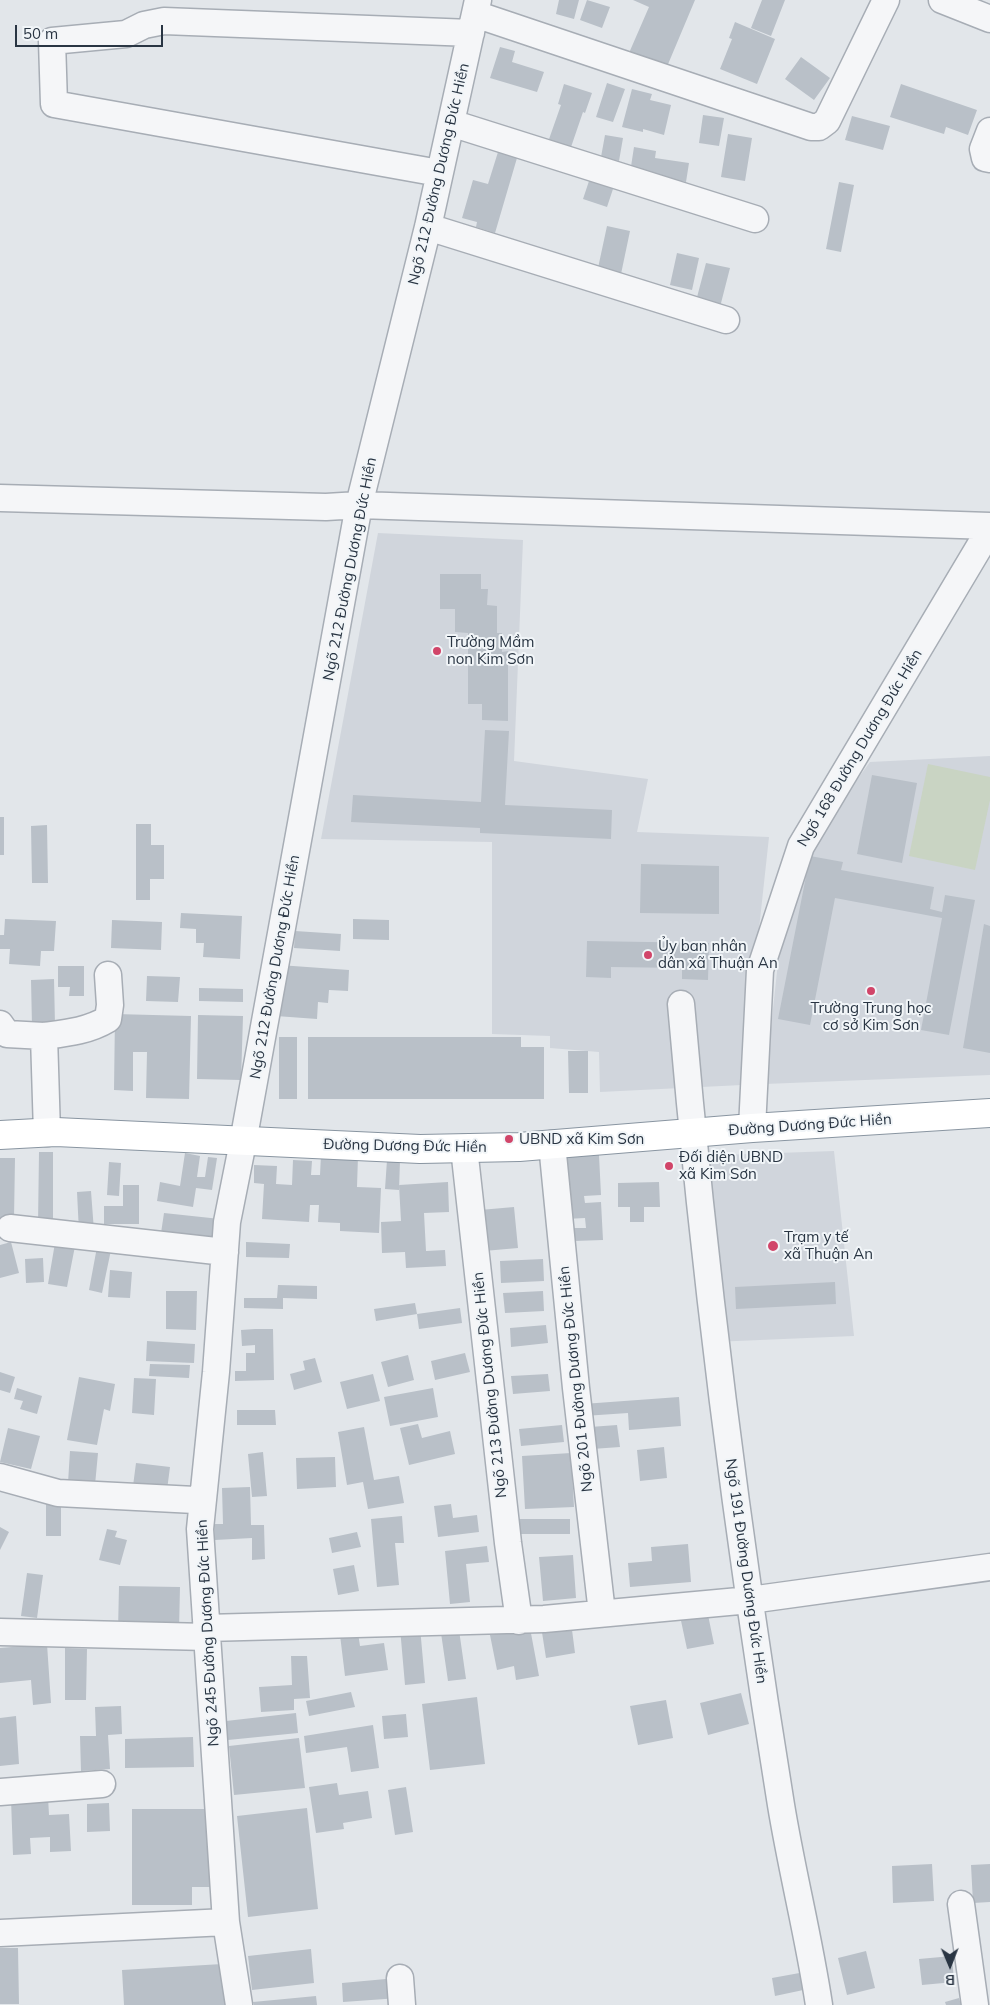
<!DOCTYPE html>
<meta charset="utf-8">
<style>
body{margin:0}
#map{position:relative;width:990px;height:2005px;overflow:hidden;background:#e2e6ea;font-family:Mulish,sans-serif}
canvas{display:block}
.north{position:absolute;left:925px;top:1940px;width:50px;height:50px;-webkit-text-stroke:4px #f1f5f8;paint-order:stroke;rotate:179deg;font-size:14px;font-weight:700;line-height:20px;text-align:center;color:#293543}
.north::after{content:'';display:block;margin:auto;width:18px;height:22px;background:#293543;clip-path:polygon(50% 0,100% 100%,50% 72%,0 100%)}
.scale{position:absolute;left:15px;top:25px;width:148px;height:22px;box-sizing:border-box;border:2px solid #293543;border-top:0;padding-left:6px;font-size:15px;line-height:18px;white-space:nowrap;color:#293543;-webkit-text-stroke:4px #f1f5f8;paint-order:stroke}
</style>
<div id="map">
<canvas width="990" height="2005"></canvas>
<div class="north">B</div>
<div class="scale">50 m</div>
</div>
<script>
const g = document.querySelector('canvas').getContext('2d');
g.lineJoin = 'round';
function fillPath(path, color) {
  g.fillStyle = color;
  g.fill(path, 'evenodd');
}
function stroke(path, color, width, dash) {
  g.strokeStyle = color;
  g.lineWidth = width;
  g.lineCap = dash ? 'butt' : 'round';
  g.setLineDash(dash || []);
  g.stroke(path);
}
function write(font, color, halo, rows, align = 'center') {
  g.font = font + ' Mulish,sans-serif';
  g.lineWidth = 4;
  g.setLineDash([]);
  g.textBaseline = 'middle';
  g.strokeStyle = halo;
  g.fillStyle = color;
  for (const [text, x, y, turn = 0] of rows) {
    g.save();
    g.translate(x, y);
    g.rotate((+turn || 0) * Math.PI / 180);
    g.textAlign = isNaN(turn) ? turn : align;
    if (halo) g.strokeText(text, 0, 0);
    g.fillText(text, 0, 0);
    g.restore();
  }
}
fillPath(new Path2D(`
 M378,533L523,540L514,761L648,779L637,832L769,837L742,1085L600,1092L599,1052L550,1048V1036L492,1034V842L321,839Z
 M990,756V1075L765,1084L784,906L817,834L870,762Z
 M834,1151L854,1336L713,1342L692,1156Z`), '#d0d5dc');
fillPath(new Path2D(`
 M928,764L990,777V800L975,870L909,856Z`), '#c9d4c3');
fillPath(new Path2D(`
 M559,0H579L574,19L556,14Z
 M587,0L610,7L602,28L580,20Z
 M633,0H695L666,69L629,53L649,7Z
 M762,0H785L771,36L751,28Z
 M735,22L775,39L757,84L720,69L732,39L729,38Z
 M500,47L515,51L512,62L544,72L537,92L490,78Z
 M801,57L830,78L814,100L785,79Z
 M607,83L625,89L613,122L596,117Z
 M564,84L592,93L585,113L583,112L570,150L548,142L561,105L558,104Z
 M901,84L977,110L968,135L946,127L944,134L890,117Z
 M632,89L652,94L650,100L671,105L664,135L643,129V132L622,127Z
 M703,115L724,118L719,146L699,143Z
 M852,116L890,126L883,150L845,140Z
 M728,134L752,138L745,181L721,177Z
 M605,135L623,138L619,161L601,157Z
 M634,147L656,151L655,158L689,163L686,182L630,173Z
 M498,152L517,158L495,233L476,227L477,222L462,218L473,180L488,184Z
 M592,172L616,180L607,207L583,199Z
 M839,182L854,185L841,252L826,249Z
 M607,226L630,231L621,274L598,268Z
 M677,253L699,258L692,290L670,285Z
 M706,263L730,268L720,307L696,301Z
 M440,574H481V589H488L487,605L497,606V633H502V652L508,651V721L482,720V704H468V633L455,632V609H440Z
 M485,730L509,731L505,805L612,810L611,839L480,833V828L351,822L353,795L481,802Z
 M872,775L917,783L902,863L857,854Z
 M0,817H4V855H0Z
 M136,824H151V845H164V879H150V900H136Z
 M47,825L48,883H32L31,826Z
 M810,856L843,862L841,870L934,887L930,909L942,912L945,895L975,900L949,1035L921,1030L942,918L835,898L810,1025L778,1019Z
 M641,864L719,866V914L640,913Z
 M181,913L242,916L240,959L203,957L204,943H196V929L180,928Z
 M5,919L56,921L54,951H41L40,966L9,964L10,949H0V935H4Z
 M353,919L389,920V940L353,939Z
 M112,920L162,922L161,950L111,948Z
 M984,924L990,926V1053L963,1048Z
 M295,931L341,934L340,951L294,948Z
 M587,941L709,943L708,980L682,979V968L611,967V978L586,977Z
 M279,965L349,970L348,991L329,990L328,1003L318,1002L317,1019L276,1016Z
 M58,966H84V996H69L70,987H58Z
 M147,976L180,977L178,1002L146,1001Z
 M54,979L55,1025L32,1026L31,980Z
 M199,988L243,989V1002L199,1001Z
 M115,1014L191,1016L189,1099L146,1098L147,1052H133V1091L114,1090Z
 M198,1015L243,1016L241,1080L197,1079Z
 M279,1037H297V1099H279Z
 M308,1037H521V1047H544V1099H308Z
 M568,1051H588V1093H569Z
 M39,1152H53V1224H38Z
 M185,1153L200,1156L197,1177H205L208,1157L217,1158L212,1190L196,1188L193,1207L157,1201L160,1182L180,1186Z
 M321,1155L358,1156L357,1187L381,1188L379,1233L340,1231V1223L318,1222L319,1205H310L309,1222L262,1219L264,1184L254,1183V1165L277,1166L276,1184L292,1185L293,1160L312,1161L311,1175H320Z
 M599,1155L601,1195L584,1196L585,1203L601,1202L603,1240L574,1241L573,1228H586L585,1218L566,1219L564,1157Z
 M0,1158H15L14,1219L0,1218Z
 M387,1160L400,1161L399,1190L385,1189Z
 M109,1162L121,1163L119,1196L107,1195Z
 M448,1182L449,1212L424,1213L426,1251L445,1250L446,1266L406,1268L405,1252L382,1253L381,1222L401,1221L399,1185Z
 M659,1182L660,1207H644V1222H630V1207H618V1183Z
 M123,1185H139V1224H104V1206H123Z
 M91,1191L94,1231L79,1232L77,1192Z
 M514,1207L518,1248L484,1251L480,1210Z
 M164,1213L220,1219L217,1245L161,1233Z
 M56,1237L76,1241L67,1287L48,1284Z
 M11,1242L19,1273L0,1278V1245Z
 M246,1242L290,1244L289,1258L246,1257Z
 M97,1247L111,1250L102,1293L89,1290Z
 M43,1258L44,1282L26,1283L25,1259Z
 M543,1259L544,1281L501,1283L500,1261Z
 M110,1270L132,1272L130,1298L108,1297Z
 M835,1282L836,1304L736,1309L735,1287Z
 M278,1285L317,1286V1299L283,1298V1309L244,1308V1298H277Z
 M166,1291H197L196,1330L166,1329Z
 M543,1291L544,1311L505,1313L503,1293Z
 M415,1303L417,1314L376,1321L374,1309Z
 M460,1308L462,1323L419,1329L417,1314Z
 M546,1325L548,1343L511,1347L510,1328Z
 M255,1329H273L274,1380L235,1381V1371H246V1353H255V1345L242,1346L241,1330Z
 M147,1341L195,1344L194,1363L146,1361Z
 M465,1353L470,1372L435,1380L431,1361Z
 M408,1355L414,1380L388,1387L381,1362Z
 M315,1358L322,1382L294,1390L290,1374L305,1370L303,1361Z
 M150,1364L190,1365L189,1378L149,1376Z
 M0,1372L15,1377L10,1393L0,1390Z
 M373,1374L380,1401L347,1409L340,1382Z
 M548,1374L550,1391L513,1394L511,1376Z
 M79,1377L115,1384L110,1411L104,1409L97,1445L67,1440Z
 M134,1378L156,1379L154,1415L132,1413Z
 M17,1388L42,1396L37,1414L20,1409L23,1401L14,1399Z
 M433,1388L438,1417L390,1426L384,1397Z
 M679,1397L681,1426L629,1430L628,1413L584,1416L583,1404Z
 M237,1410H275L276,1425H237Z
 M418,1424L422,1438L450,1431L455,1454L409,1465L400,1428Z
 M562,1425L564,1442L521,1446L519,1429Z
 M617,1425L620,1447L592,1449L590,1427Z
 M364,1427L374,1480L399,1476L404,1503L368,1509L363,1482L347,1485L338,1432Z
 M8,1428L40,1436L31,1469L0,1462Z
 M664,1447L667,1478L640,1481L637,1450Z
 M70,1451L98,1453L95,1485L68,1483Z
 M263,1452L267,1496L252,1497L248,1454Z
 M571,1453L574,1507L525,1509L522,1456Z
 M335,1457L336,1487L297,1489L296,1458Z
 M136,1463L170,1467L167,1490L133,1486Z
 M250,1487L251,1525H264L265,1559L252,1560V1538L215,1540L214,1524H223L222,1488Z
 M46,1501H61V1536H46Z
 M451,1504L453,1518L477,1515L479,1532L438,1537L434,1506Z
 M402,1516L404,1543H395L399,1585L377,1587L371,1519Z
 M519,1519H570V1534H519Z
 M0,1527L9,1532L0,1550Z
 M107,1529L117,1531L115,1537L127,1540L120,1565L99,1560Z
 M357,1532L361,1547L332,1553L329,1538Z
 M688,1544L691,1582L630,1587L628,1563L652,1561L651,1547Z
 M487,1546L489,1562L466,1564L470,1602L450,1604L445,1551Z
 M573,1555L576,1598L543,1601L539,1557Z
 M354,1565L359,1591L338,1595L333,1569Z
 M27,1573L43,1575L37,1618L21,1616Z
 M119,1586L180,1587L179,1631H118Z
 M707,1610L714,1644L687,1649L680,1616Z
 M571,1622L575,1653L546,1658L541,1626Z
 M420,1627L425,1683L405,1685L400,1628Z
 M530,1628L539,1676L516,1680L514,1666L497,1670L490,1635Z
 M459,1630L466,1679L448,1681L441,1633Z
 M358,1633L360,1646L384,1643L388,1670L345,1676L340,1635Z
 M47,1644L51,1703L33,1705L31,1680L0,1683V1648Z
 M65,1648L87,1649L86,1700H65Z
 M291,1656H307L310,1698L294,1699V1710L261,1712L259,1687L292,1685Z
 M351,1692L355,1707L309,1716L306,1701Z
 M741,1693L749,1724L708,1735L700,1703Z
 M477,1697L485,1764L430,1770L422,1704Z
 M666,1700L673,1738L638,1745L630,1706Z
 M121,1706L122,1734L108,1735L110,1769L81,1771L80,1736H96L95,1707Z
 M296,1713L298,1733L228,1740L226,1721Z
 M406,1714L408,1737L384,1739L382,1716Z
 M16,1716L19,1764L0,1766V1718Z
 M373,1725L379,1768L351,1772L347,1747L306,1753L304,1736Z
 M193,1737L194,1767L125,1768V1739Z
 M299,1738L305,1788L234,1795L229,1746Z
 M337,1783L339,1795L368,1791L372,1818L343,1823L344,1829L316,1833L309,1787Z
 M406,1787L413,1832L395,1835L388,1790Z
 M48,1797L49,1815L69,1814L71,1851L50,1852V1837L30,1838L31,1854L13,1855L11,1799Z
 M109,1803L110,1831L87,1832V1804Z
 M307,1808L318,1909L248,1917L237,1816Z
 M132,1809H214V1887H192V1905H132Z
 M932,1864L934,1901L893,1903L892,1866Z
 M990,1864V1902L973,1903L971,1865Z
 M0,1948H18L19,2004H0Z
 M311,1949L314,1983L252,1990L248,1956Z
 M866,1951L875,1988L847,1995L838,1958Z
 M952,1956L954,1982L922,1985L919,1959Z
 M222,1964L225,2005H124L122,1970Z
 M805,1972L808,1989L775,1996L772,1978Z
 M397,1978L399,1998L343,2002L342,1983Z
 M316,1996L317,2005H254L253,2002Z
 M959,1998L961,2005H946L945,2002Z`), '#b9c0c8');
const minor = new Path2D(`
 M942,0L990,19
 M475,14L811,127H819L827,121L886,0
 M451,123L755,219
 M990,131L983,149L985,158L990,159
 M439,173L54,104L52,41L126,34L144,25L164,21L471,33
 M428,227L726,320
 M0,498L326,507L359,505L990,526
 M681,1004C704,1273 738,1540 781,1805C792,1872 809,1938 819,2005
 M0,1024L7,1034L44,1036L47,1133
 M44,1036C67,1033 88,1031 108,1019L110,1005L108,975
 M752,1128L760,970L801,846L990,529
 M552,1144L576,1388L602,1613
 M464,1148L508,1543L519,1621
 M10,1228L225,1252
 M0,1477L58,1493L195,1500L203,1498
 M206,1628L544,1619L750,1600L990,1567
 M0,1632L207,1637
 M0,1792L102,1784
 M961,1904L975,2005
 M0,1933L226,1922
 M400,1978L402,2005
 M239,2005L226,1922L200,1529L216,1372L227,1222L243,1142L359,505L428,227L478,0`);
const highway = new Path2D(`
 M0,1135L56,1132L420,1149L519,1147L752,1128L990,1113`);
stroke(minor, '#a7adb5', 29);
stroke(highway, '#8995a1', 30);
stroke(minor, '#f5f6f8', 26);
stroke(highway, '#fff', 28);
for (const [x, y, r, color] of [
 [437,651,5,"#d14569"],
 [648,955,5,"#d14569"],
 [871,991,5,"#d14569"],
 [509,1139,5,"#d14569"],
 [669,1166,5,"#d14569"],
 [773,1246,6,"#d14569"]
]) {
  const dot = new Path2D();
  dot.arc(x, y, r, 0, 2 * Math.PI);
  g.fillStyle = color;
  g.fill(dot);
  stroke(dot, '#f1f5f8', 2);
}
write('15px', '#293543', '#f1f5f8', [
 ["Ngõ 212 Đường Dương Đức Hiền",439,174,-77],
 ["Ngõ 212 Đường Dương Đức Hiền",350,569,-79],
 ["Ngõ 168 Đường Dương Đức Hiền",860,748,-59],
 ["Ngõ 212 Đường Dương Đức Hiền",275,967,-80],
 ["Đường Dương Đức Hiền",810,1125,-4],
 ["Đường Dương Đức Hiền",405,1146,1],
 ["Ngõ 201 Đường Dương Đức Hiền",576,1379,-96],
 ["Ngõ 213 Đường Dương Đức Hiền",490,1385,-96],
 ["Ngõ 191 Đường Dương Đức Hiền",746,1571,82],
 ["Ngõ 245 Đường Dương Đức Hiền",208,1633,-93]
]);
write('15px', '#293543', '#f1f5f8', [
 ["Trường Mầm",447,642],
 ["non Kim Sơn",447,659],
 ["Ủy ban nhân",658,946],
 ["dân xã Thuận An",658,963],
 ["Trường Trung học",871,1008,"center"],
 ["cơ sở Kim Sơn",871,1025,"center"],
 ["UBND xã Kim Sơn",519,1139],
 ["Đối diện UBND",679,1157],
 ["xã Kim Sơn",679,1174],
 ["Trạm y tế",784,1237],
 ["xã Thuận An",784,1254]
], 'left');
</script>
